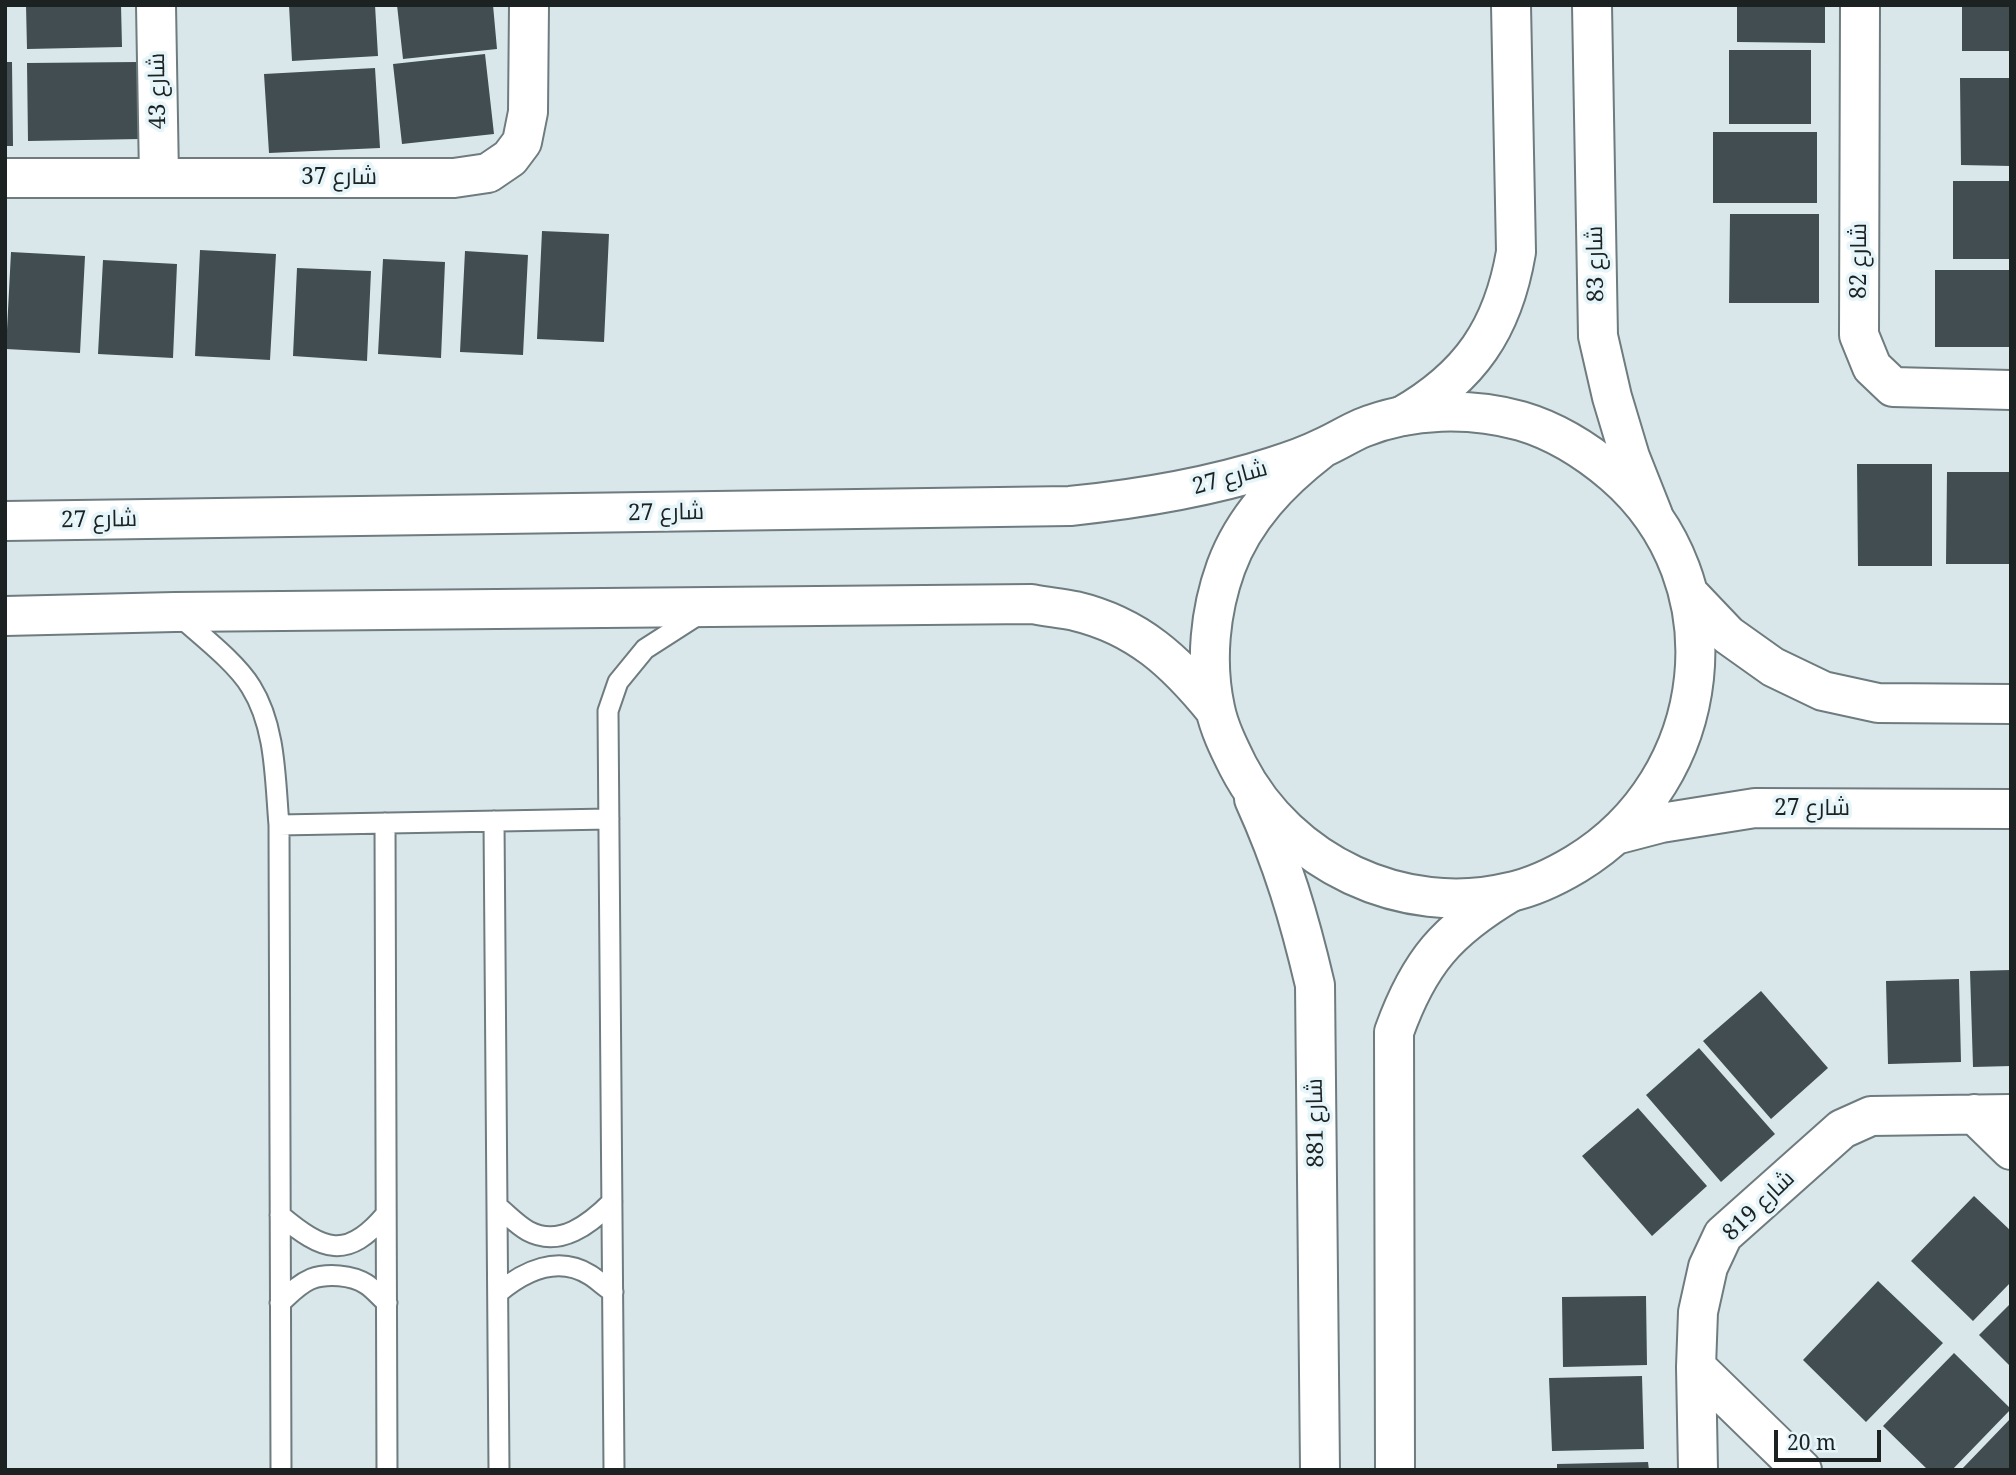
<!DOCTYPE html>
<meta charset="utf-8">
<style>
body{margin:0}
#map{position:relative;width:2016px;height:1475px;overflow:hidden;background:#d9e7eb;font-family:"Noto Serif",serif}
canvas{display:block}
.frame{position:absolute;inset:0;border:7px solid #1c2122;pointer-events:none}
.scale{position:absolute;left:1774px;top:1430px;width:107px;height:32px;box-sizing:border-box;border:4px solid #1c2122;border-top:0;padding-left:9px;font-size:21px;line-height:24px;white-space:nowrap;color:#1c2122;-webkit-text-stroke:5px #e6f5f9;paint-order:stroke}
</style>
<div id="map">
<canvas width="2016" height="1475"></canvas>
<div class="frame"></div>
<div class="scale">20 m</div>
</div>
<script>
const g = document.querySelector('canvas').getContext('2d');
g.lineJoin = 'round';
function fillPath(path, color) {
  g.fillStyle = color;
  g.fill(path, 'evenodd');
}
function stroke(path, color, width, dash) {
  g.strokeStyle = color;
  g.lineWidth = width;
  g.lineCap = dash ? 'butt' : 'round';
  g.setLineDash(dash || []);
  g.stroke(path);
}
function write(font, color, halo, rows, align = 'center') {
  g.font = font + ' "Noto Serif",Cairo,serif';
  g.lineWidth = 7;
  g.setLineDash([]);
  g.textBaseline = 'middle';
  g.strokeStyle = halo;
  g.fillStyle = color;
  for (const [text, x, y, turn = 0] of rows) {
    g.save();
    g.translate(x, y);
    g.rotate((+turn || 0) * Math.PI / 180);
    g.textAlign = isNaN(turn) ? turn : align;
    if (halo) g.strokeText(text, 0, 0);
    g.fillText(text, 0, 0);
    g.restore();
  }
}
fillPath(new Path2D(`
 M26,5H121L122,47L27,49Z
 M289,5H375L378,56L292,61Z
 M397,5H493L497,49L403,59Z
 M1737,5H1825V43L1737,42Z
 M1962,5H2011V51H1962Z
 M1729,50H1811V124H1729Z
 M485,54L494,134L402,144L393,64Z
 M5,62H12L13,146H5Z
 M138,62L140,139L28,141L27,63Z
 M375,68L380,148L269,153L264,74Z
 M1960,78H2011V166L1961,165Z
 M1713,132H1817V203H1713Z
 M1953,181H2011V259H1953Z
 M1730,214H1819V303H1729Z
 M542,231L609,234L604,342L537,339Z
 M200,250L276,254L270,360L195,356Z
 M465,251L528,255L523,355L460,352Z
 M11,252L85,256L80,353L6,349Z
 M383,259L445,262L441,358L378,354Z
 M103,260L177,264L173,358L98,354Z
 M297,268L371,271L367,361L293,356Z
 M1935,270H2011V347H1935Z
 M1857,464H1932V566H1858Z
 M1947,472H2011V564H1946Z
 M2011,970V1066L1973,1067L1970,971Z
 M1959,979L1961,1062L1888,1064L1886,981Z
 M1761,991L1828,1068L1771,1119L1703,1041Z
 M1699,1048L1775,1134L1721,1182L1646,1095Z
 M1638,1108L1707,1186L1652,1236L1582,1156Z
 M1974,1196L2011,1231V1282L1973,1321L1911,1261Z
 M1878,1281L1943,1343L1866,1422L1803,1360Z
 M1646,1296L1647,1365L1563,1367L1562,1297Z
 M2011,1303V1367L1979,1335Z
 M1954,1353L2011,1409L1952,1470H1928L1883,1426Z
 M1642,1376L1644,1449L1552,1451L1549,1378Z
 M2011,1418V1470H1961Z
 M1648,1462L1649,1470H1557V1464Z`), '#414d50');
const service = new Path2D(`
 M177,614C199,634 236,662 251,687C276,727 275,779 279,825L281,1470
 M494,821L499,1470
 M385,823L387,1470
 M279,825L609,819
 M497,1206C507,1214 517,1225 528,1231C560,1248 590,1224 612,1202
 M280,1215C323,1251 347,1261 386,1214
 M498,1293C524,1271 558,1255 590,1275C598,1280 605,1287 613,1292
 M280,1303C290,1294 299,1284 311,1279C327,1273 352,1275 366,1284C374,1289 380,1297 387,1303
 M614,1470L608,711L618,682L645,649L701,613`);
const minor = new Path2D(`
 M156,5L159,177
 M1860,5L1859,335L1872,367L1893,387L2011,390
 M5,178H454L488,173L510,158L522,142L528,112L529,5
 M1974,1114L2011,1150
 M1696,1367L1802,1470
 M1698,1470L1696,1367L1698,1312L1708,1267L1723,1235L1842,1129L1871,1116L2011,1114`);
const tertiary = new Path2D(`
 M1592,5L1598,336L1612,397L1630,457L1653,515
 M1402,416C1470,377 1503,329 1516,252L1511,5
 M1254,799C1283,863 1299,917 1315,985L1320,1470
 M1395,1470L1394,1032C1419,962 1447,930 1511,892`);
const secondary = new Path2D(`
 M5,521L1070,506C1138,499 1206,488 1272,467C1288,462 1306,456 1322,448C1336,442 1348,434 1362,428C1411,408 1470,407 1521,421C1555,431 1587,451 1614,474C1739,582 1715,780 1576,864C1556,876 1534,887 1510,892C1403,918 1288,863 1238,766C1229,748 1219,728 1215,708C1205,662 1210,611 1226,567C1244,518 1280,481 1320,450
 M1689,594L1728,635L1773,667L1823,691L1878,703L2011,704
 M5,616L175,612L1032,604C1046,607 1061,608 1075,611C1138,626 1176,662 1215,710
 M1615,835L1661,823L1755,808L2011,809`);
stroke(service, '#6e7b7f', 23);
stroke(minor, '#6e7b7f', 42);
stroke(tertiary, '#6e7b7f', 42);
stroke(secondary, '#6e7b7f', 42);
stroke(service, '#fff', 19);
stroke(minor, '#fff', 38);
stroke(tertiary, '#fff', 38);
stroke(secondary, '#fff', 38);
write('23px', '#1c2122', '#e6f5f9', [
 ["شارع 43",158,91,-91],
 ["شارع 37",339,177],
 ["شارع 82",1859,261,-90],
 ["شارع 83",1596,264,-91],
 ["شارع 27",1230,478,-15],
 ["شارع 27",666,513,-1],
 ["شارع 27",99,520,-1],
 ["شارع 27",1812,808],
 ["شارع 881",1316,1123,-91],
 ["شارع 819",1759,1206,-44]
]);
</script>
